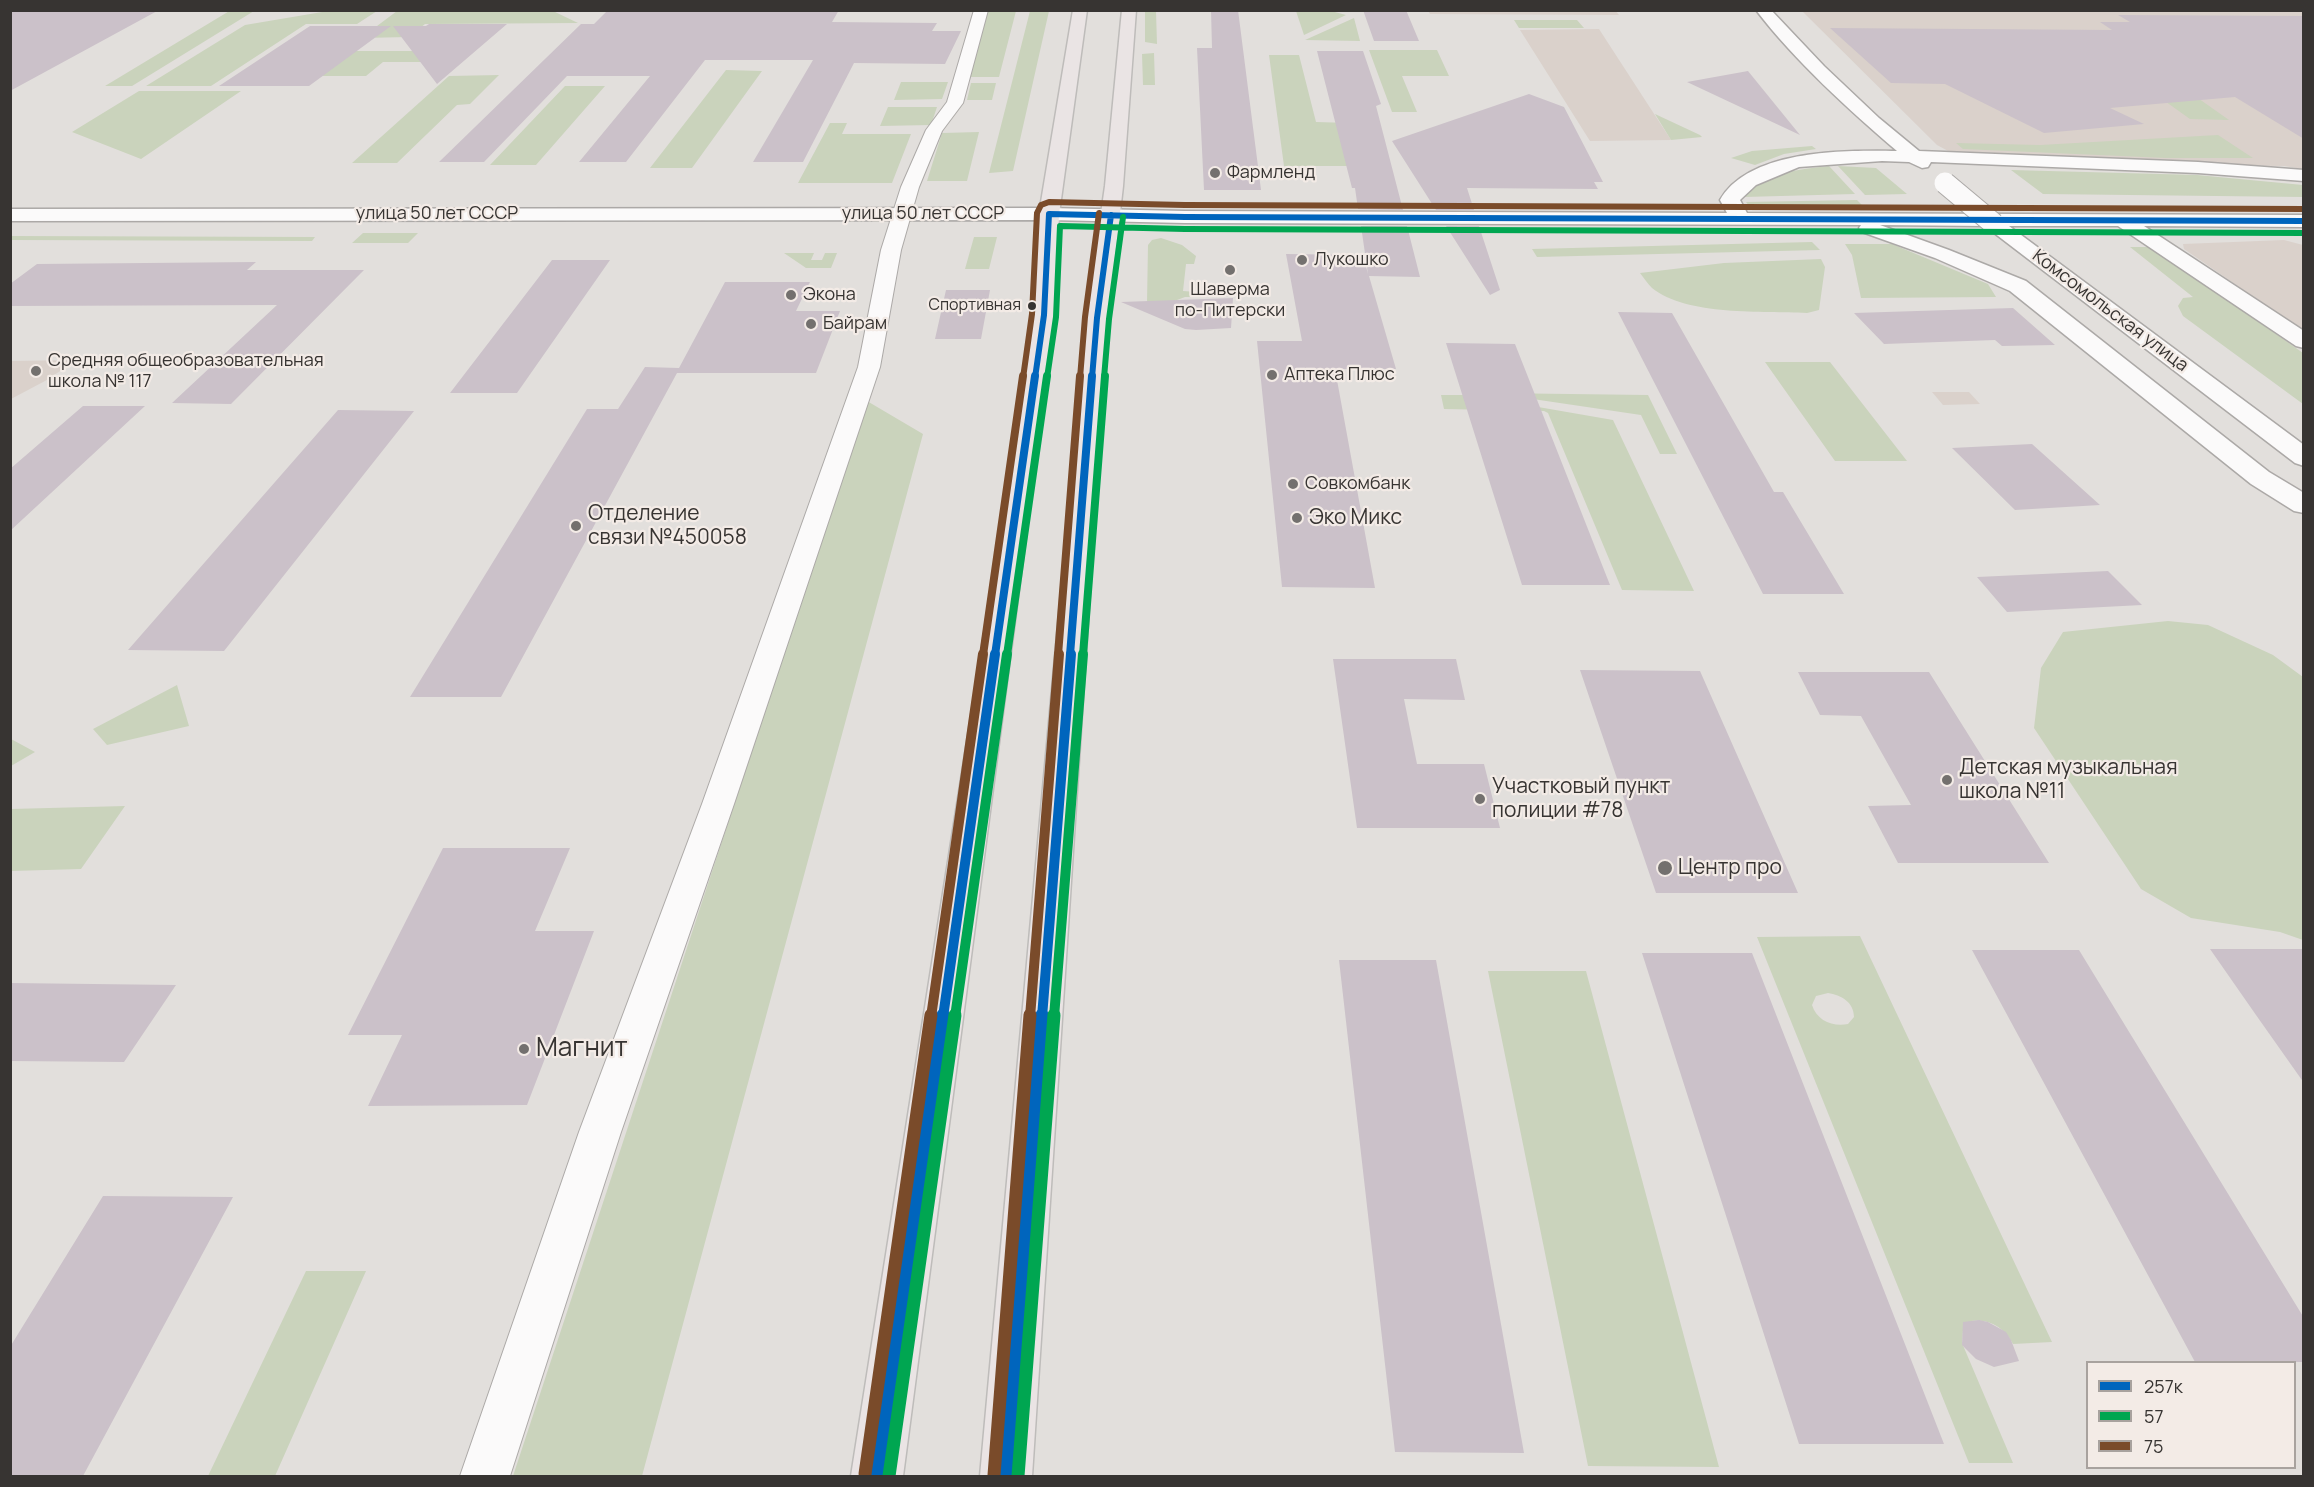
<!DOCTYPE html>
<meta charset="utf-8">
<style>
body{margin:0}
#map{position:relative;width:2314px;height:1487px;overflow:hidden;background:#e2dfdc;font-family:Manrope,sans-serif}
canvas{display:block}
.frame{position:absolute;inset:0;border:12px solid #373432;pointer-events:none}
.legend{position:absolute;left:2086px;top:1361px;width:210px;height:108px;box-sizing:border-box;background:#f3ebe6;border:2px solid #a8a29e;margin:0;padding:8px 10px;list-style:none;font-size:18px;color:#373432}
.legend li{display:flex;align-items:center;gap:12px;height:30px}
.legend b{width:30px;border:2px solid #a8a29e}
</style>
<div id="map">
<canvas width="2314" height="1487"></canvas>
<div class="frame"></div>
<ul class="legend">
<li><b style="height:8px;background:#0065bd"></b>257к</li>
<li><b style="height:8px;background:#00a651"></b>57</li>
<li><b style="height:8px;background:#7a4b2a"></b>75</li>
</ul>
</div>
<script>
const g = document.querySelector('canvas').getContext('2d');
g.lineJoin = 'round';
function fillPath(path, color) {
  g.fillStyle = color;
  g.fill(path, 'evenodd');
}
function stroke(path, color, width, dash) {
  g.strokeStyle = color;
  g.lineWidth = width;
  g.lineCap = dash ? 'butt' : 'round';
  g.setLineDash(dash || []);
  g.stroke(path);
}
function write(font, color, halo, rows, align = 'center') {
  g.font = font + ' Manrope,sans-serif';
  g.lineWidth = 4.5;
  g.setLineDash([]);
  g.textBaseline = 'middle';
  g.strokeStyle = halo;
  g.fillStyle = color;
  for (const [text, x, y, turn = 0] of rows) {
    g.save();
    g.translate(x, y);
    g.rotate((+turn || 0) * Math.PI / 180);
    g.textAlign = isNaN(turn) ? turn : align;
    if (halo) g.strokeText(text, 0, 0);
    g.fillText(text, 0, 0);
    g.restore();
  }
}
fillPath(new Path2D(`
 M1615,10L1619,15L1430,14L1428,11Z
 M1802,11H2303V169L2284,166L2168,165L1952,153L1937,145Z
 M1599,29L1671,140L1590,141L1520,30Z
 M2284,240L2303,245V331L2184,249L2183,244Z
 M77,360L45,381L11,399V361Z
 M1932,392H1969L1980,404L1943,405Z`), '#dad1cb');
fillPath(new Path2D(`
 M231,10L254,11L132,86H105Z
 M334,10L377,11L357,24H306L211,86H146L245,25Z
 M397,11H553L578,23L425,24L409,37L361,38Z
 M988,11H1016L999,77H969Z
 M1030,11H1049L1013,171L989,173Z
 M1145,11H1156L1157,44L1145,42Z
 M1296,11H1331L1346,15L1304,35Z
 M1354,18L1360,41L1305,40Z
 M1514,20H1577L1584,28H1519Z
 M1369,50H1437L1449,76H1402L1417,112H1392Z
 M351,51H434L421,62H383L366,76H317Z
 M1154,53L1155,85H1143L1142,54Z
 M1269,55H1299L1316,122L1351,123L1376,166H1284Z
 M726,70L762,71L692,168H650Z
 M499,75L470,104L457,105L397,163H352L449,76Z
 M901,82H948L942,99L894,100Z
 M971,83H996L992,100H967Z
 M565,86H605L536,165H490Z
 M2148,89H2185L2229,120L2190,119Z
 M139,91H241L141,159L72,132Z
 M888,107H937L931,125L880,126Z
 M1655,114L1700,135L1702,137L1671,140Z
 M830,123H847L842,134H911L892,183H798Z
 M979,132L967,181H927L942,133Z
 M2218,135L2253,158H2166L1963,149L1956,143L2040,145Z
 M1812,146L1816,149L1784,154L1755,165L1731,158L1752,151Z
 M1829,166L1855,194L1744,197C1763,173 1800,169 1829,166Z
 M1838,166L1876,168L1907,194L1865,195Z
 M2011,170L2197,175L2303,185V197L2043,194Z
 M1857,200L1862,205L1749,206L1746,202Z
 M363,233H418L408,243H352Z
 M11,236L315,237L312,241L11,240Z
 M974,237H997L989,269H965Z
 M1161,238L1182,245L1196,256L1194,264H1186L1183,291L1197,292V297H1185L1169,303H1147L1148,245L1152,240Z
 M1812,242L1820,250L1537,257L1532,249Z
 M1845,244H1892L1988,284L1996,297L1861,298L1852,255Z
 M2130,247H2153L2303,353V404L2183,316L2178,306L2183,298L2193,297Z
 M784,253H814L811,260H822L825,253H837L831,268H806Z
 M1821,259L1825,267L1819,310L1807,313C1764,311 1686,316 1652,288C1648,284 1644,278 1640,273L1724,263Z
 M1765,362H1830L1907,461H1835Z
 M1492,393L1648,395L1677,454H1660L1641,415Z
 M1441,395H1469L1613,420L1694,591L1622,590L1548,413L1544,411L1444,409Z
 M867,401L923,434L642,1476H513Z
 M2168,621L2208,625L2273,655L2303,677V940L2280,932L2191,918L2141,889L2034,728L2041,668L2063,632Z
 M177,685L189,726L107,745L93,729Z
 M10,739H11L35,752L11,766Z
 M125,806L81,869L11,871V809Z
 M1860,936L2052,1342L2013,1344C2005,1328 1989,1318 1971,1321L1963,1331L1962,1343L2013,1463H1969L1757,937ZM1828,993C1841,995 1854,1002 1854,1017L1848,1024C1833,1027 1817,1021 1812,1005L1816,996Z
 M1488,971H1586L1719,1467L1588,1466Z
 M306,1271H366L275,1476H208Z`), '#cad3bc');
fillPath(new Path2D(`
 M10,10H159L10,91Z
 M608,10H839L832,22L937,23L932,31H961L945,64L854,63L803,162H753L813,60H705L626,162H579L650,76H567L484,162H439L581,24H594Z
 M1211,10H1238L1261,190H1204L1197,48H1212Z
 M1363,10H1406L1419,41H1374Z
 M2118,15L2304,16V139L2235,97L2110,108L2144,124L2044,133L1945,84L1891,83L1830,28L2112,30L2100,22H2130Z
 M429,24H507L437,84L393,26H426Z
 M310,26H391L309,86H219Z
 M1317,51H1363L1381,104L1376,106L1403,210L1358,209L1355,188H1352Z
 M1748,71L1800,135L1687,82Z
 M1529,94L1564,107L1603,182H1594L1598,189L1467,188L1474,210H1436L1392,141Z
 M1361,226H1407L1420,277L1369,276L1396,369H1335L1375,588L1282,587L1257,341H1302L1286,254L1363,255L1368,274Z
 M1446,226H1479L1500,290L1490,295Z
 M552,260H610L517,393H450Z
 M256,262L247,270H364L231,404L172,403L277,305L10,306V284L37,264Z
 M725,282H810L796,311H840L816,373H677L501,697H410L587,409H618L645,367L679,368Z
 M946,290H990L981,339H935Z
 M1233,298L1231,328L1196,330L1185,329L1121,302Z
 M2013,308L2055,345L2002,346L1995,340L1884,344L1854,313Z
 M1618,312L1672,313L1774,492H1783L1844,594H1763Z
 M1446,343L1515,344L1610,585H1522Z
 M83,406H145L10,531V469Z
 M338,410L414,411L224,651L128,650Z
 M2032,444L2100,505L2015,510L1952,448Z
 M2108,571L2142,605L2007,612L1977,577Z
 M1333,659H1456L1465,700L1404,699L1417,764H1484L1500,828H1357Z
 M1580,670L1700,671L1798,893H1656Z
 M1798,672H1929L2049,863H1898L1868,806L1911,805L1861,716L1820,715Z
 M443,848H570L535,931H594L527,1105L368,1106L402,1035H348Z
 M2210,949H2304V1083L2256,1015Z
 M1972,950H2079L2304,1318V1362H2195Z
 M1642,953H1752L1944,1444H1799Z
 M1339,960H1436L1524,1453L1395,1452Z
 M10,983L176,985L124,1062L10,1061Z
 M103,1196L233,1197L83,1476H10V1347Z
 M1979,1320L1988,1322L2006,1332L2011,1340L2019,1361L1994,1367L1976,1359L1962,1345L1963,1322Z`), '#cbc1c9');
const minor = new Path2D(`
 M974,10H988L963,103L942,131L919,187L901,250L880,367L734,804L621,1132L510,1476H460L579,1132L702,804L858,367L881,250L901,187L926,130L947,102Z`);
const secondary = new Path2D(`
 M1756,10H1771L1824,66L1879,118L1919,151L2198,162L2304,170V181L2198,173L1931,162L1928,167L1922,168L1909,162L1882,161L1799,167L1756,185L1740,200L1747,213L2304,215V227L2144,226L2304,331V348L2296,346L2118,226H2009L2304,445V466L2295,463L1985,226L1880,225L1949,250L2026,281L2269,472L2304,493V513L2294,511L2251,484L2010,291L1935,258L1862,232L1859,228L1861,225L1185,223L1049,220L10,221V209L1049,208L1185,211L1727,213L1720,200C1749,149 1846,150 1897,151C1849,110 1794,60 1756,10Z`);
const primary = new Path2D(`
 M1073,10H1087L1059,214L1055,315L903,1476H851L1012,456L1033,315L1039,214Z
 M1122,10H1136L1123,186L1108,318L1032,1476H980L1086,318L1105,186Z`);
stroke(minor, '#aca9a7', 2);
stroke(secondary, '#aca9a7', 3);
stroke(primary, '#bebcba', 3);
fillPath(minor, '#fbfafa');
fillPath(secondary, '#fbfafa');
fillPath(primary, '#eae4e4');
const secondaryBridge = new Path2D(`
 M1945,183L1994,224`);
stroke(secondaryBridge, '#aca9a7', 23, []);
stroke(secondaryBridge, '#fbfafa', 21);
stroke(new Path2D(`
 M1035,378L1044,315L1049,214L1185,217L2304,221
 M1092,378L1097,318L1111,215`), '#0065bd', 6);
stroke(new Path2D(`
 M995,655L1035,376
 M1070,655L1092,376`), '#0065bd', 8);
stroke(new Path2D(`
 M943,1017L995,654
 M1042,1017L1071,654`), '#0065bd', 10);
stroke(new Path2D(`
 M877,1476L943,1015
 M1006,1476L1042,1015`), '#0065bd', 13);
stroke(new Path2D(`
 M1047,378L1056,317L1060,226L1185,229L2304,233
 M1104,378L1109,319L1123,217`), '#00a651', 6);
stroke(new Path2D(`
 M1007,655L1047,376
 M1083,655L1105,376`), '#00a651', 8);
stroke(new Path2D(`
 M955,1017L1007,654
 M1054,1017L1083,654`), '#00a651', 10);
stroke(new Path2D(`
 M889,1476L955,1015
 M1018,1476L1054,1015`), '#00a651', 13);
stroke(new Path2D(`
 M1023,378L1032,314L1037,213L1041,205L1049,202L1185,205L2304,209
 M1080,378L1085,317L1099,213`), '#7a4b2a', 6);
stroke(new Path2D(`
 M983,655L1023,376
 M1058,655L1080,376`), '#7a4b2a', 8);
stroke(new Path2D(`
 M931,1017L983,654
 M1030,1017L1059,654`), '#7a4b2a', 10);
stroke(new Path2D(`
 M865,1474L931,1015
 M994,1475L1030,1015`), '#7a4b2a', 13);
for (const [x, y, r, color] of [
 [1215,173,6,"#73706e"],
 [1302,260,6,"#73706e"],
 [1230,270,6,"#73706e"],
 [791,295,6,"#73706e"],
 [1032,306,5,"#373432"],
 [811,324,6,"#73706e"],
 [36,371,6,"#73706e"],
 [1272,375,6,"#73706e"],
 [1293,484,6,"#73706e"],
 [1297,518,6,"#73706e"],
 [576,526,6,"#73706e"],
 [1947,780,6,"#73706e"],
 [1480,799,6,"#73706e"],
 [1665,868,8,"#73706e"],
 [524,1049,6,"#73706e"]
]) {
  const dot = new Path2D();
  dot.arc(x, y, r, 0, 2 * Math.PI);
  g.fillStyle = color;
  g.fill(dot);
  stroke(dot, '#f3ebe6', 2);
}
write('16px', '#373432', '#f3ebe6', [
 ["Спортивная",1021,306]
], 'right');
write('18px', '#373432', '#f3ebe6', [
 ["Фармленд",1227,173],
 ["Лукошко",1314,260],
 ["Шаверма",1230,290,"center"],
 ["по-Питерски",1230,311,"center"],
 ["Экона",803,295],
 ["Байрам",823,324],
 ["Средняя общеобразовательная",48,361],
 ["школа № 117",48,382],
 ["Аптека Плюс",1284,375],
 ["Совкомбанк",1305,484]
], 'left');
write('18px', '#373432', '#f3ebe6', [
 ["улица 50 лет СССР",437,214],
 ["улица 50 лет СССР",923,214],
 ["Комсомольская улица",2110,311,37]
]);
write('21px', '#373432', '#f3ebe6', [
 ["Отделение",588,514],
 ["связи №450058",588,538],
 ["Эко Микс",1309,518],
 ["Детская музыкальная",1959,768],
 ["школа №11",1959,792],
 ["Участковый пункт",1492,787],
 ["полиции #78",1492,811],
 ["Центр про",1678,868]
], 'left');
write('26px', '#373432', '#f3ebe6', [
 ["Магнит",536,1049]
], 'left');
</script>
